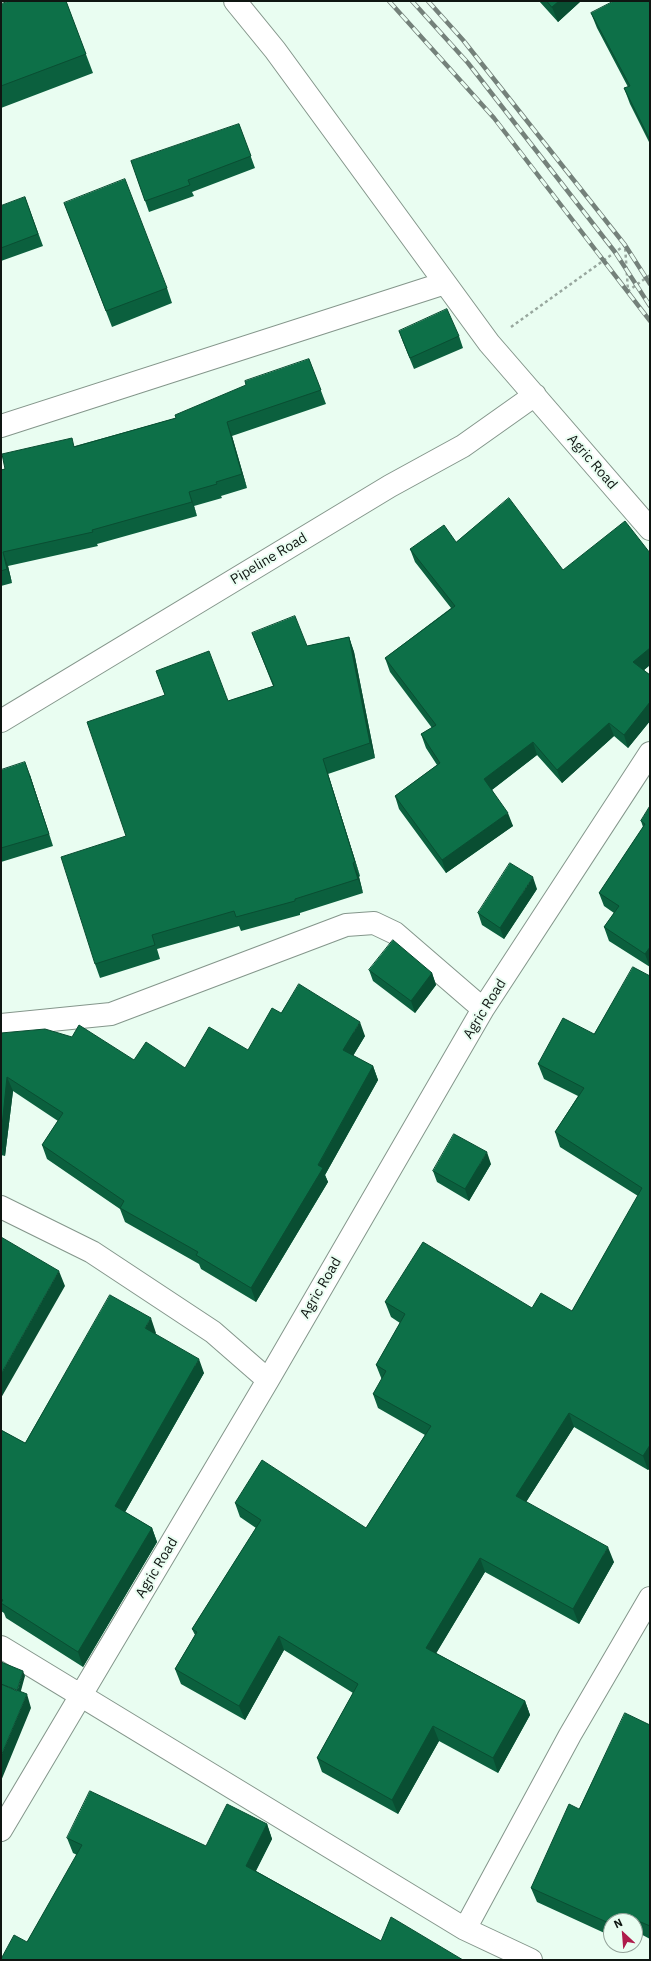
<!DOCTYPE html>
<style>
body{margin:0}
#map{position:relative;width:651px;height:1961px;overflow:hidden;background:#e9fdf1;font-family:"IBM Plex Sans",sans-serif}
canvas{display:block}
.frame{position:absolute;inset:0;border:2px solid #0f1612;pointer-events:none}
.north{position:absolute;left:603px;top:1913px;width:40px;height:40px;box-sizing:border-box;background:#e9fdf1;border:1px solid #92a198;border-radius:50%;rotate:334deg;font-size:11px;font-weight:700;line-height:16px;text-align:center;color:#0f1612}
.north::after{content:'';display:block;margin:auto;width:14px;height:18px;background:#ae1c4b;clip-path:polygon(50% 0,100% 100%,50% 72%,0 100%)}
</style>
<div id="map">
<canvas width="651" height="1961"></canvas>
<div class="frame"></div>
<div class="north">N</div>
</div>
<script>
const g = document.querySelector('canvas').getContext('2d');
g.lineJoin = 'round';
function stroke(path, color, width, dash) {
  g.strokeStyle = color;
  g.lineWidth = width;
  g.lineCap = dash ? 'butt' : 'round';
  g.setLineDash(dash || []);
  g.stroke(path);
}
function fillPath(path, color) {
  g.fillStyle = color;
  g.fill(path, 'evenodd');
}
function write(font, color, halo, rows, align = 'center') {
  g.font = font + ' "IBM Plex Sans",sans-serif';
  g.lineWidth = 4;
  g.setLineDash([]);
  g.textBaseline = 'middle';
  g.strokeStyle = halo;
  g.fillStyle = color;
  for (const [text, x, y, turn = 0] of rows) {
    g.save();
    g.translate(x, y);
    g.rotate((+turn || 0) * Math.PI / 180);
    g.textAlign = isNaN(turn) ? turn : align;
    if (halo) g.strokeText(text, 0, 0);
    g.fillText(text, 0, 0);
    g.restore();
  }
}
const street = new Path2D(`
 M235,1L275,50L489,343L650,529
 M1,426L445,283
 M1,721L390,486L463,446L535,395
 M1,1025L111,1014L346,925L374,923L395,933L483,1009
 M1,1207L92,1252L213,1332L268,1380
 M1,1647L465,1929L531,1960
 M1,1830L268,1380L483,1009L650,753
 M465,1929L570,1735L650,1598`);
stroke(street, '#84968b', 24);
stroke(new Path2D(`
 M511,327L625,245L628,291L650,275`), '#98a79e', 2.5, [3, 3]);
stroke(street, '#fff', 22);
const rail = new Path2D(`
 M389,1L494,118L650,321
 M412,1L468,63L615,252L650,306
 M428,1L463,40L625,245L650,284`);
stroke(rail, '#74817a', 4.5);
stroke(rail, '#e9fdf1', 3, [9]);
fillPath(new Path2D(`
 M66,1L93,73L1,108V4Z
 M539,1H581L558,22Z
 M650,1V144L630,104L624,88L628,87L597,28L591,13Z
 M239,124L255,168L192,192L194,196L149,212L131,161Z
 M25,197L43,246L1,261V206Z
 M64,203L167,288L172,303L112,327Z
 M399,331L459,336L463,348L414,369L403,342Z
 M309,359L326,404L232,436L247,488L221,496L222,498L194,506L197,516L97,544L98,546L8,566L12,583L1,586V470L75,446L176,418Z
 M456,542L563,570L650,553V665L644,670L650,675V721L628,748L614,736L562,783L537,755L492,790L513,826L446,873L399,809L395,796L437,765L426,748L421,734L432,728L390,672L385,658L451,608L415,562L410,549Z
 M252,633L307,646L349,637L354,652L375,758L328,774L360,876L359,877L363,893L300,913V915L241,931L239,926L157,949L160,959L100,978L95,964L126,836L165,695L156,671L228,701L273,686Z
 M1,770L30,775L53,846L1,862Z
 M650,806V967L609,941L604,927L614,913L604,906L599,893L643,827L641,821Z
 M537,889L504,939L482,925L478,913Z
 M369,970L432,973L436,985L415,1013L373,981Z
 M650,976V1468L648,1470L574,1427L526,1502L614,1562L579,1624L485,1572L436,1653L525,1701L530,1715L498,1773L439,1741L398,1814L322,1772L317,1758L353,1693L284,1650L245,1720L181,1684L175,1669L195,1635L192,1629L256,1528L240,1517L235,1503L366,1528L425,1435L378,1408L373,1394L382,1380L376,1365L400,1323L391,1317L385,1302L532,1308L572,1311L638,1196L560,1147L555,1132L578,1096L544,1079L538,1064L594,1034Z
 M281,1013L365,1036L353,1056L373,1066L378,1080L325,1175L328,1182L256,1302L201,1269L199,1264L125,1222L120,1209L47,1159L42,1145L58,1121L13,1091L5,1156L1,1155V1033L134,1060L185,1068L248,1050Z
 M491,1164L469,1201L437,1182L433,1171Z
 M156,1333L155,1334L204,1373L125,1512L152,1528L157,1542L83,1667L6,1618L4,1613L1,1611V1430L25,1443Z
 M650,1725V1939L635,1931V1921H611V1936L537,1902L531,1888L579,1809Z
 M267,1824L272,1839L256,1871L381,1941L463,1960L27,1942L77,1855L73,1853L67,1838L206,1846Z`), '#0b603e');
fillPath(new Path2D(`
 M559,1H581L558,22L552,7Z
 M227,422L232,436L247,488L242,474Z
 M189,492L194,506L197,516L192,502Z
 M3,552L8,566L12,583L7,569Z
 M349,637L354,652L375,758L370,743Z
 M650,648V665L638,675L633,662Z
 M650,702V721L628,748L624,735Z
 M609,723L614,736L562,783L557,770Z
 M533,742L537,755L489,792L484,779Z
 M323,759L328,774L360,876L355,862Z
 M25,762L30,775L53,846Z
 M508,813L513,826L446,873L442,860Z
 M353,863L359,877L363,893L358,879Z
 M533,877L537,889L504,939L500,928Z
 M650,947V967L645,954Z
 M432,973L436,985L415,1013L411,1001Z
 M360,1022L365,1036L348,1064L343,1050Z
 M373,1066L378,1080L325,1175L328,1182L256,1302L251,1288Z
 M7,1077L13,1091L5,1156L1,1144V1136Z
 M487,1152L491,1164L469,1201L465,1189Z
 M59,1271L65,1286L1,1398V1374Z
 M151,1318L156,1333L150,1343L145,1328Z
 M199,1359L204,1373L120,1521L115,1506Z
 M569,1413L574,1427L521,1510L516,1496Z
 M650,1445V1468L648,1470L643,1456Z
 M152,1528L157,1542L83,1667L78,1652Z
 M608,1547L614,1562L579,1624L573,1609Z
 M480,1558L485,1572L431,1662L426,1648Z
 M279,1636L284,1650L245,1720L239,1706Z
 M23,1671L25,1676L19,1698L17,1692Z
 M27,1694L31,1708L1,1781V1756Z
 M525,1701L530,1715L498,1773L493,1758Z
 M433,1726L439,1741L398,1814L392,1800Z
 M267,1824L272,1839L251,1880L246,1866Z
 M629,1917L631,1921H627Z`), '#094e32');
const building = new Path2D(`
 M10,1H66L86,54L1,86V4Z
 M547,1H559L552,7Z
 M614,1H650V140L624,88L630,86L591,13Z
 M239,124L251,156L188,180L190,185L145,201L131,161Z
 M125,179L167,288L106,311L64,203Z
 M25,197L38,234L1,248V206Z
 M447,309L459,336L410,358L399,331Z
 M309,359L321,390L227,422L242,474L216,482L217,484L189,492L192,502L92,530L93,532L3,552L7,569L1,571V470L5,469L2,454L72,438L74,447L176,418L175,415L246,385L245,381Z
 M509,498L563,570L625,521L650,553V648L633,662L650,675V702L624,735L609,723L557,770L533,742L484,779L508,813L442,860L395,796L440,763L421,734L436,725L385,658L455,606L410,549L444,525L456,542Z
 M295,616L307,646L349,637L370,743L323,759L355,862L353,863L358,879L295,899V901L236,917L234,911L152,935L155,945L95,964L61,857L126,836L87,722L165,695L156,671L209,651L228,701L274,686L252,633Z
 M25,762L49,834L1,848V770Z
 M650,806V947L645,954L604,927L619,906L599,893L645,824L641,821Z
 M510,863L533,877L500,928L478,913Z
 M393,940L432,973L411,1001L369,970Z
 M633,967L650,976V1445L643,1456L569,1413L516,1496L608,1547L573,1609L480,1558L426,1648L525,1701L493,1758L433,1726L392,1800L317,1758L358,1684L279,1636L239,1706L175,1669L197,1632L192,1629L261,1520L235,1503L262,1460L366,1528L431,1426L373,1394L386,1371L376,1365L405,1314L385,1302L423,1242L532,1308L541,1293L572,1311L642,1188L555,1132L584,1088L538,1064L563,1018L594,1034Z
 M299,984L360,1022L343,1050L373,1066L318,1165L323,1168L251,1288L196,1255L198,1252L120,1208L124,1201L42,1145L63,1113L7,1077L1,1136V1033L45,1029L72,1037L79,1025L134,1060L146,1042L185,1068L209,1027L248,1050L272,1008L281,1013Z
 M454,1134L487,1152L465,1189L433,1171Z
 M1,1237L59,1271L1,1374Z
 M110,1295L151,1318L145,1328L199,1359L115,1506L152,1528L78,1652L1,1603L3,1600L1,1599V1430L25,1443Z
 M1,1662L23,1671L17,1691L1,1684Z
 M1,1684L27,1694L1,1756Z
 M625,1713L650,1725V1926L629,1917L627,1921H611V1924L531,1888L569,1804L579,1809Z
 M90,1791L206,1846L227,1804L267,1824L246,1866L381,1941L391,1917L463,1960H1V1959L14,1935L27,1942L82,1845L67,1838Z`);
fillPath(building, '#0d7048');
stroke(building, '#094e32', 1);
write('14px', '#0f1612', '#e9fdf1', [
 ["Agric Road",592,462,49],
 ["Pipeline Road",269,559,-31],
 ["Agric Road",485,1009,-58],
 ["Agric Road",321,1288,-60],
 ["Agric Road",157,1568,-59]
]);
</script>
